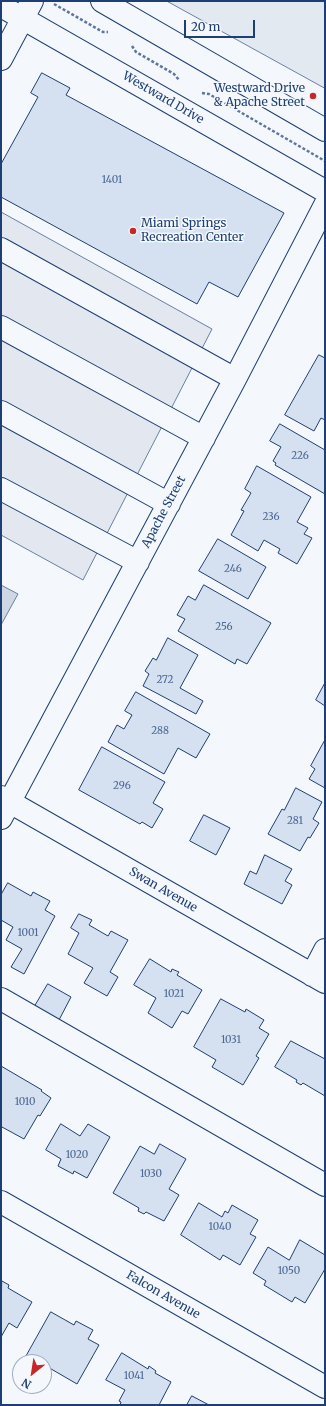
<!DOCTYPE html>
<style>
body{margin:0}
#map{position:relative;width:326px;height:1406px;overflow:hidden;background:#f4f7fb;font-family:Merriweather,serif}
canvas{display:block}
.frame{position:absolute;inset:0;border:2px solid #1d3f73;pointer-events:none}
.north{position:absolute;left:12px;top:1354px;width:40px;height:40px;box-sizing:border-box;background:#f4f7fb;border:1px solid #9eadc5;border-radius:50%;rotate:210deg;font-size:11px;font-weight:700;line-height:16px;text-align:center;color:#1d3f73}
.north::after{content:'';display:block;margin:auto;width:14px;height:18px;background:#c62828;clip-path:polygon(50% 0,100% 100%,50% 72%,0 100%)}
.scale{position:absolute;left:184px;top:20px;width:71px;height:18px;box-sizing:border-box;border:2px solid #1d3f73;border-top:0;padding-left:5px;font-size:12px;line-height:14px;white-space:nowrap;color:#1d3f73;-webkit-text-stroke:3px #f4f7fb;paint-order:stroke}
</style>
<div id="map">
<canvas width="326" height="1406"></canvas>
<div class="frame"></div>
<div class="north">N</div>
<div class="scale">20 m</div>
</div>
<script>
const g = document.querySelector('canvas').getContext('2d');
g.lineJoin = 'round';
function fillPath(path, color) {
  g.fillStyle = color;
  g.fill(path, 'evenodd');
}
function stroke(path, color, width, dash) {
  g.strokeStyle = color;
  g.lineWidth = width;
  g.lineCap = dash ? 'butt' : 'round';
  g.setLineDash(dash || []);
  g.stroke(path);
}
function write(font, color, halo, rows, align = 'center') {
  g.font = font + ' Merriweather,serif';
  g.lineWidth = 3;
  g.setLineDash([]);
  g.textBaseline = 'middle';
  g.strokeStyle = halo;
  g.fillStyle = color;
  for (const [text, x, y, turn = 0] of rows) {
    g.save();
    g.translate(x, y);
    g.rotate((+turn || 0) * Math.PI / 180);
    g.textAlign = isNaN(turn) ? turn : align;
    if (halo) g.strokeText(text, 0, 0);
    g.fillText(text, 0, 0);
    g.restore();
  }
}
const green = new Path2D(`
 M167,1H325V88Z`);
fillPath(green, '#e3e9f0');
stroke(green, '#687fa3', 1);
const parking = new Path2D(`
 M1,212L212,329L83,580L1,535Z`);
fillPath(parking, '#e3e8f0');
stroke(parking, '#687fa3', 1);
const water = new Path2D(`
 M1,585L18,594L1,625Z`);
fillPath(water, '#cfd7e4');
stroke(water, '#687fa3', 1);
const building = new Path2D(`
 M42,73L70,88L66,95L284,213L238,297L209,282L197,304L1,197V164L38,97L31,93Z
 M319,355L325,358V420L321,418L314,431L285,415Z
 M280,424L325,450V494L275,465L276,463L273,461L281,447L270,441Z
 M257,466L311,497L297,522L308,528L304,534L312,538L297,564L278,553L280,549L264,540L258,551L231,535L244,511L241,510L251,493L245,489Z
 M218,539L266,567L248,599L199,571Z
 M204,585L271,623L247,664L237,659L235,664L178,631L185,619L177,615L188,596L195,600Z
 M168,638L198,655L180,688L203,701L196,714L143,686L149,674L145,671L153,658L156,660Z
 M325,683V706L316,700Z
 M136,692L210,734L196,758L178,748L164,774L108,742L117,725L124,729L132,715L125,711Z
 M325,740V788L309,779L315,769L311,766Z
 M102,747L165,782L153,803L163,809L152,828L142,822L140,824L79,790Z
 M296,788L322,802L313,819L319,823L310,838L308,837L300,851L268,834L282,809L284,810Z
 M204,815L230,828L216,855L190,841Z
 M265,855L292,869L285,881L292,885L282,904L244,884L250,871L256,874Z
 M8,883L31,896L33,892L50,901L45,910L55,916L24,974L11,967L22,949L6,940L13,927L1,920V895Z
 M79,914L92,920L89,925L108,936L111,931L128,940L110,972L118,977L107,996L84,983L93,968L68,954L79,933L71,928Z
 M150,959L171,972L172,969L179,972L177,975L202,990L188,1014L182,1011L172,1028L148,1013L156,998L134,985Z
 M48,984L71,997L59,1020L35,1006Z
 M221,999L245,1012L246,1009L264,1020L259,1028L269,1034L256,1056L259,1058L243,1085L212,1067L216,1060L194,1047Z
 M291,1041L325,1059V1096L303,1083L301,1085L296,1082L297,1080L275,1067Z
 M1,1066L42,1090L41,1091L51,1098L40,1116L38,1115L24,1139L2,1127L1,1129Z
 M61,1124L80,1136L88,1124L110,1137L87,1178L74,1171L73,1174L58,1166L61,1159L46,1150Z
 M160,1144L186,1159L169,1189L179,1195L164,1221L146,1212L144,1214L138,1211L139,1208L113,1193L140,1146L154,1154Z
 M199,1203L222,1217L225,1211L228,1213L232,1205L258,1220L250,1234L256,1237L240,1265L223,1255L220,1260L181,1235Z
 M300,1240L325,1255V1269L305,1303L295,1297L292,1302L264,1285L266,1281L253,1273L268,1247L289,1260Z
 M2,1281L9,1285L8,1288L32,1302L17,1328L9,1323L1,1337Z
 M51,1312L74,1325L76,1321L93,1330L88,1339L99,1345L77,1384L46,1366L44,1369V1362H23Z
 M122,1353L148,1369L149,1366L156,1371L155,1373L171,1382L159,1405H120L121,1402L119,1401L125,1390L106,1380Z
 M192,1396L209,1405H187Z`);
fillPath(building, '#d5e0f0');
stroke(building, '#1d3f73', 1);
const minor = new Path2D(`
 M102,1L325,130
 M1,6L325,191
 M1,59L32,1
 M1,249L235,379
 M1,327L204,438
 M1,412L169,504
 M1,489L138,562
 M1,797L325,982
 M1,818L235,379L325,205
 M312,975L325,950
 M1,999L325,1185
 M1,1202L325,1387`);
stroke(minor, '#1d3f73', 24);
stroke(new Path2D(`
 M54,4L103,32H108
 M132,46L136,52L174,74L179,80
 M202,93L209,94L325,161`), '#5e769c', 2.5, [3, 2]);
stroke(minor, '#f4f7fb', 22);
for (const [x, y, r, color] of [
 [313,96,4,"#c62828"],
 [133,231,4,"#c62828"]
]) {
  const dot = new Path2D();
  dot.arc(x, y, r, 0, 2 * Math.PI);
  g.fillStyle = color;
  g.fill(dot);
  stroke(dot, '#f4f7fb', 1.5);
}
write('10px', '#4b6792', null, [
 ["1401",112,180],
 ["226",300,456],
 ["236",271,517],
 ["246",233,569],
 ["256",224,627],
 ["272",165,680],
 ["288",160,731],
 ["296",122,786],
 ["281",295,821],
 ["1001",28,933],
 ["1021",174,994],
 ["1031",231,1040],
 ["1010",25,1102],
 ["1020",77,1155],
 ["1030",151,1174],
 ["1040",220,1227],
 ["1050",289,1271],
 ["1041",134,1376]
]);
write('12px', '#1d3f73', '#f4f7fb', [
 ["Westward Drive",305,89],
 ["& Apache Street",305,103],
 ["Miami Springs",141,224,"left"],
 ["Recreation Center",141,238,"left"]
], 'right');
write('12px', '#1d3f73', '#f4f7fb', [
 ["Westward Drive",163,98,30],
 ["Apache Street",164,512,-62],
 ["Swan Avenue",163,890,30],
 ["Falcon Avenue",163,1295,30]
]);
</script>
